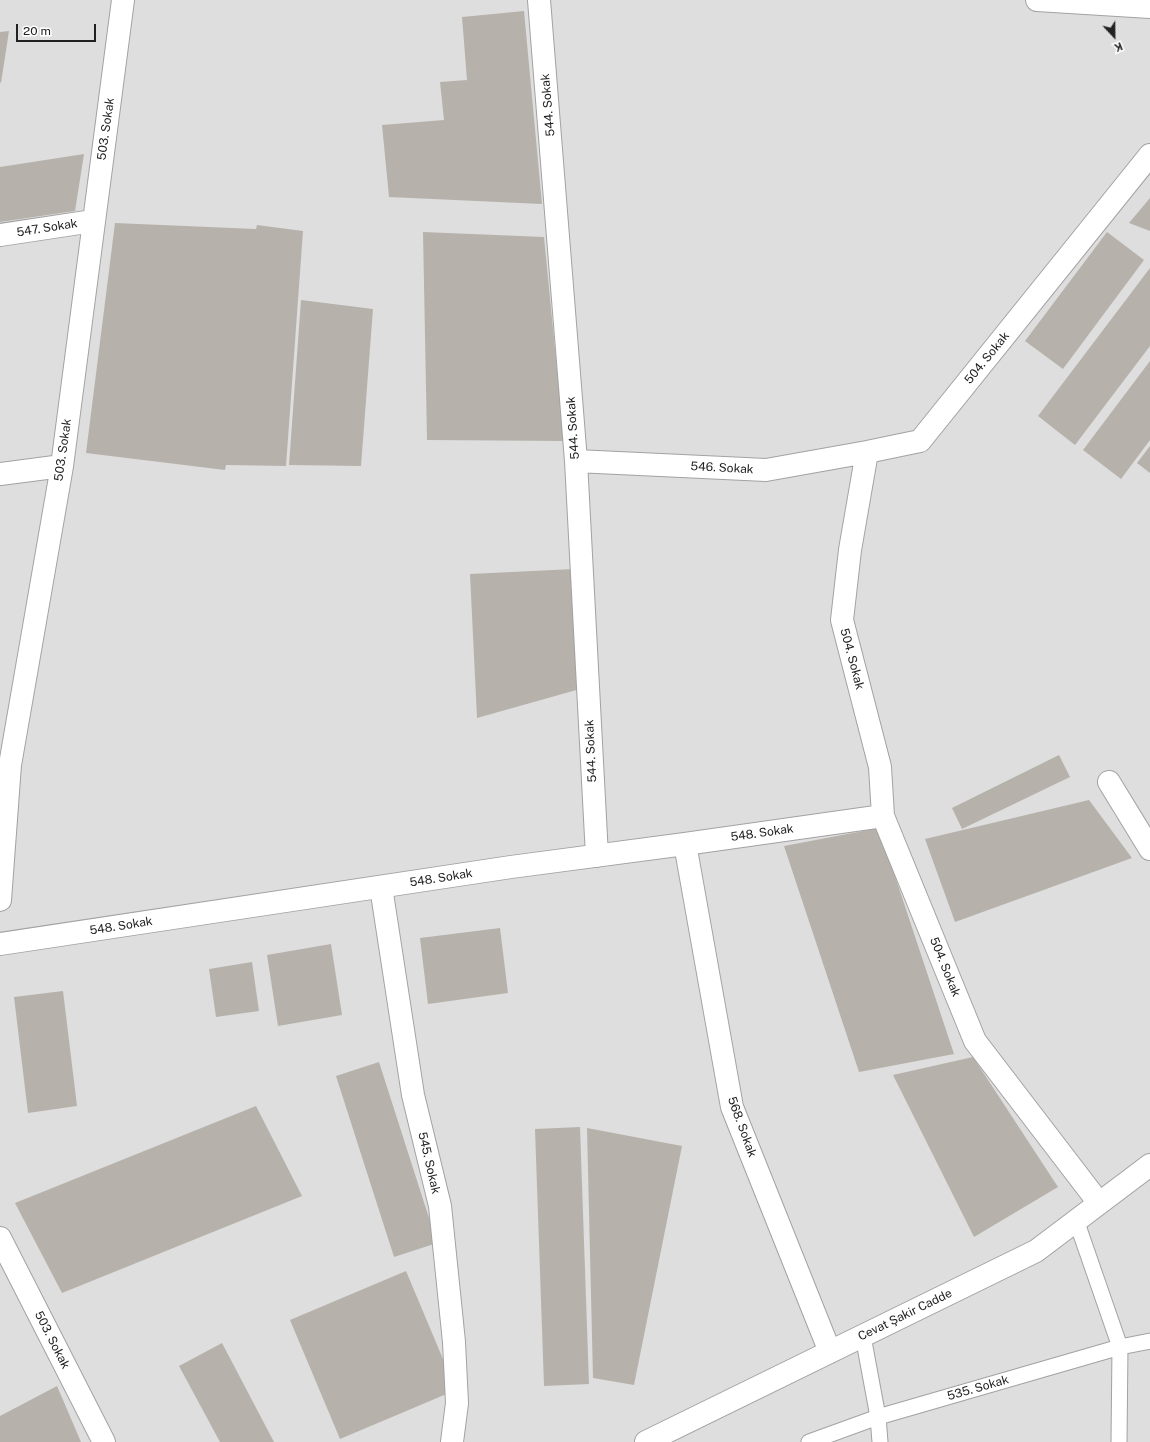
<!DOCTYPE html>
<meta charset="utf-8">
<style>
body{margin:0}
#map{position:relative;width:1150px;height:1442px;overflow:hidden;background:#f0efe9;font-family:"Public Sans",sans-serif}
canvas{display:block}
.north{position:absolute;left:1094px;top:16px;width:40px;height:40px;-webkit-text-stroke:3px #fff;paint-order:stroke;rotate:158deg;font-size:11px;font-weight:700;line-height:16px;text-align:center;color:#212121}
.north::after{content:'';display:block;margin:auto;width:14px;height:18px;background:#212121;clip-path:polygon(50% 0,100% 100%,50% 72%,0 100%)}
.scale{position:absolute;left:16px;top:24px;width:80px;height:18px;box-sizing:border-box;border:2px solid #212121;border-top:0;padding-left:5px;font-size:12px;line-height:14px;white-space:nowrap;color:#212121;-webkit-text-stroke:3px #fff;paint-order:stroke}
</style>
<div id="map">
<canvas width="1150" height="1442"></canvas>
<div class="north">K</div>
<div class="scale">20 m</div>
</div>
<script>
const g = document.querySelector('canvas').getContext('2d');
g.lineJoin = 'round';
function fillPath(path, color) {
  g.fillStyle = color;
  g.fill(path, 'evenodd');
}
function stroke(path, color, width, dash) {
  g.strokeStyle = color;
  g.lineWidth = width;
  g.lineCap = dash ? 'butt' : 'round';
  g.setLineDash(dash || []);
  g.stroke(path);
}
function write(font, color, halo, rows, align = 'center') {
  g.font = font + ' "Public Sans",sans-serif';
  g.lineWidth = 4;
  g.setLineDash([]);
  g.textBaseline = 'middle';
  g.strokeStyle = halo;
  g.fillStyle = color;
  for (const [text, x, y, turn = 0] of rows) {
    g.save();
    g.translate(x, y);
    g.rotate((+turn || 0) * Math.PI / 180);
    g.textAlign = isNaN(turn) ? turn : align;
    if (halo) g.strokeText(text, 0, 0);
    g.fillText(text, 0, 0);
    g.restore();
  }
}
fillPath(new Path2D(`
 M0,0H1150V1442H0Z`), '#dfdede');
fillPath(new Path2D(`
 M524,11L542,204L389,197L382,125L444,120L440,82L467,80L462,17Z
 M9,31L1,83L0,82V32Z
 M84,154L75,211L0,222V167Z
 M1150,198V231L1129,223Z
 M115,223L256,229L257,225L303,231L286,466L226,465L225,470L86,453Z
 M423,232L544,237L564,441L427,440Z
 M1107,232L1144,260L1063,369L1025,341Z
 M1150,268V346L1075,445L1038,416Z
 M301,300L373,309L361,466L289,465Z
 M1150,361V440L1121,479L1083,450Z
 M1150,446V473L1137,463Z
 M574,569L580,689L477,718L470,574Z
 M1059,755L1070,777L962,829L952,808Z
 M1089,800L1132,858L955,922L925,839Z
 M879,828L954,1054L859,1072L784,846Z
 M500,928L508,993L428,1004L420,938Z
 M331,944L342,1015L278,1026L267,955Z
 M252,962L259,1011L216,1017L209,969Z
 M63,991L77,1106L28,1113L14,997Z
 M973,1057L1058,1187L974,1237L893,1075Z
 M379,1062L437,1243L394,1257L336,1076Z
 M256,1106L302,1196L62,1293L15,1203Z
 M580,1127L589,1384L544,1386L535,1129Z
 M587,1128L682,1146L634,1385L593,1378Z
 M406,1271L456,1390L340,1439L290,1320Z
 M222,1343L274,1442H220L179,1366Z
 M57,1386L81,1442H0V1416Z`), '#b6b2ab');
const lane = new Path2D(`
 M1076,1220L1120,1347L1119,1442
 M863,1336L878,1417L880,1442
 M809,1442L878,1417L1120,1347L1150,1341`);
const street = new Path2D(`
 M539,0L576,461L597,856
 M1037,0L1150,7
 M0,235L93,221
 M576,461L766,470L867,452
 M0,474L62,466
 M1109,782L1150,849
 M685,844L732,1107L830,1352
 M381,887L413,1095L440,1206L454,1342L457,1403L452,1442
 M0,900L10,765L62,466L123,0
 M0,944L511,867L685,844L883,816
 M1099,1203L975,1041L883,816L880,767L842,620L850,550L867,452L920,441L1150,155
 M0,1238L104,1442
 M646,1442L1036,1251L1150,1165`);
stroke(lane, '#a2a2a2', 17);
stroke(street, '#a2a2a2', 24);
stroke(lane, '#fff', 15);
stroke(street, '#fff', 22);
write('12px', '#212121', '#fff', [
 ["544. Sokak",548,105,-95],
 ["503. Sokak",106,129,-82],
 ["547. Sokak",47,228,-9],
 ["504. Sokak",987,358,-51],
 ["544. Sokak",573,428,-94],
 ["503. Sokak",63,450,-82],
 ["546. Sokak",722,468,3],
 ["504. Sokak",852,659,75],
 ["544. Sokak",591,751,-93],
 ["548. Sokak",762,833,-8],
 ["548. Sokak",441,878,-9],
 ["548. Sokak",121,926,-9],
 ["504. Sokak",945,967,68],
 ["568. Sokak",742,1127,70],
 ["545. Sokak",429,1163,77],
 ["Cevat Şakir Cadde",905,1315,-26],
 ["503. Sokak",52,1340,63],
 ["535. Sokak",978,1388,-16]
]);
</script>
